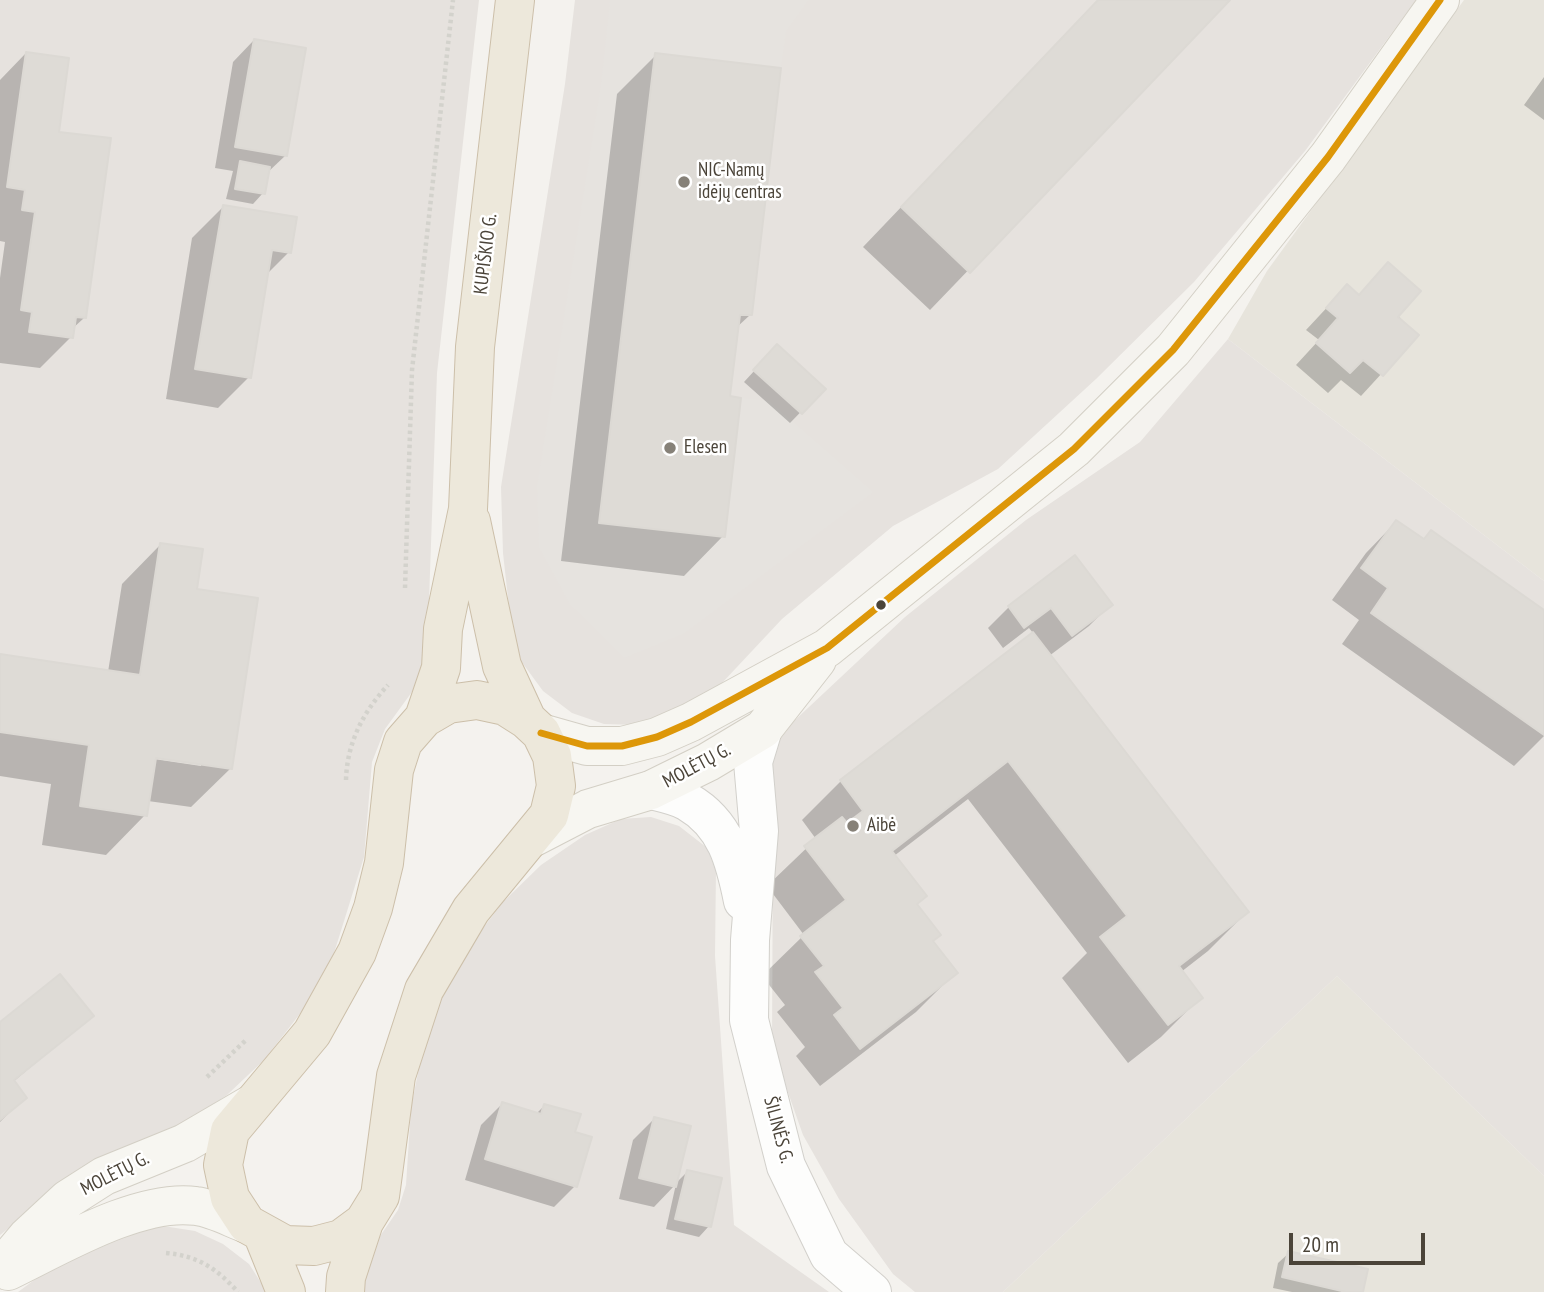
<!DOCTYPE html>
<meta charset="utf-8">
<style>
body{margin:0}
#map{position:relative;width:1544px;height:1292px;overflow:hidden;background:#f4f2ee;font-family:"PT Sans Narrow",sans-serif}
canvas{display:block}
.scale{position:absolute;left:1289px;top:1233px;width:136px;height:32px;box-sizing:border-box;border:4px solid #4b4439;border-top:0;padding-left:9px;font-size:21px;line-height:24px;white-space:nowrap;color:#4b4439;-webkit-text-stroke:5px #fff;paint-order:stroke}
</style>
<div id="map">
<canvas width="1544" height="1292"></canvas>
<div class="scale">20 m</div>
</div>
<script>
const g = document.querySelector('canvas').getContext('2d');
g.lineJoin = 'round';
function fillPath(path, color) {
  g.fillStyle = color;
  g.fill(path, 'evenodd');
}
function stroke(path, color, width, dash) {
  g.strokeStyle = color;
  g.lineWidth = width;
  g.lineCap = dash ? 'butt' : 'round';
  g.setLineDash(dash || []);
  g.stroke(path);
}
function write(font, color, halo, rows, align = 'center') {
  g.font = font + ' "PT Sans Narrow",sans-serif';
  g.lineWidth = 5;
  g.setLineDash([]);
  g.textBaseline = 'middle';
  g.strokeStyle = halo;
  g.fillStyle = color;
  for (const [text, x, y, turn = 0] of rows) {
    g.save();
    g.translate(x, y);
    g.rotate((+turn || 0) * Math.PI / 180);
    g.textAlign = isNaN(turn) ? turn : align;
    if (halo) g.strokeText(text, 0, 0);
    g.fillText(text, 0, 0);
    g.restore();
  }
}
fillPath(new Path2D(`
 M1464,0H1544V581L1228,339L1267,271Z
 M1337,976L1544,1176V1292H1003Z`), '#e7e4dc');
fillPath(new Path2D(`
 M0,0H479L437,373L427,658L417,685L385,729L372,762L364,857L334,953L302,1011L265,1059L227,1095L184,1123L65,1183L0,1235Z
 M575,0H1416L1305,151L1194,282L1096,379L998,469L893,526L782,619L722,683L684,708L639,725L604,724L572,713L543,691L521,661L510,616L503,553L501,487L565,84Z
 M1228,339L1544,581V1176L1337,976L1003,1292H915L893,1274L839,1199L803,1135L772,1047L773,828L767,773L775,746L793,722L905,617L1026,520L1140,442Z
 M651,817L679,826L706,847L716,868L715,956L734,1225L829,1292H359L367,1255L398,1210L406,1185L411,1108L421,1058L440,1001L469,947L502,903L541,865L585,835L621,819Z
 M163,1226L195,1231L223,1244L249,1264L267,1292H18L60,1261L130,1232Z`), '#e6e2de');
fillPath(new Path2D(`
 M610,0H809L786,32L781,68L656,53L725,537L741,398L770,401L874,492L685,633L624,658L570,605L539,548L537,486L601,84Z`), '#e6e3df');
fillPath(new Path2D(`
 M1099,0H1228L930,310L863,247Z
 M254,40L286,155L267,173L263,193L253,204L226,199L233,171L215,168L233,62Z
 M26,53L57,133L84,318L72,329L71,337L40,368L0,363V278L5,242L0,241V80Z
 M656,55L750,315L737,327L729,398L723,536L684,576L561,561L617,94Z
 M1544,77V120L1524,105Z
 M223,207L289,252L266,275L249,377L218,408L166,399L192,238Z
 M1368,285L1417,335L1361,396L1341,380L1328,393L1296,365L1319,340L1306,330L1347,286L1358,296Z
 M767,357L823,389L790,423L744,382Z
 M1396,522L1544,612V736L1514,766L1342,644L1359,620L1332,600L1366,553Z
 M161,544L195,591L231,768L191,807L148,801L145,815L106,855L42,845L51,784L0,776V656L108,672L122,584ZM148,754L201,762V766L147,758Z
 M1110,605L1089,626L1049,656L1247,912L1208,951L1181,972L1200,998L1161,1037L1128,1063L1062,978L1087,953L968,799L894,856L932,942L955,973L916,1012L820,1086L796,1056L805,1047L777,1012L785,1005L762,976L804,935L767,886L816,839L802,820L841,781L1033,633L1029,628L1003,648L988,628L1009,607Z
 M91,1016L13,1082L25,1097L0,1122V1024Z
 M502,1104L536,1114L544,1106L573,1133L575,1186L554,1207L465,1180L481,1125Z
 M654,1119L675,1184L687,1172L709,1226L699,1237L666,1229L676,1184L654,1207L619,1199L633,1140Z
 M1289,1253L1361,1292H1292L1273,1288L1278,1263Z`), '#0003');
const building = new Path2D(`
 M1098,0H1230L970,273L901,207Z
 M254,39L306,48L287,156L235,147Z
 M26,52L69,58L59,132L111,138L86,318L76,317L73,338L29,332L32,312L21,310L35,212L22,210L25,190L7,187Z
 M655,53L781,68L752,315H740L730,396L741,398L725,537L599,523Z
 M240,161L270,167L265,194L235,189Z
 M223,205L297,217L291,253L272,250L251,378L195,369Z
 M1388,262L1421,291L1398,317L1419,335L1383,376L1363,360L1350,373L1316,343L1338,318L1326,308L1347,284L1359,295Z
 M777,344L826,389L802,414L753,370Z
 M1396,520L1424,539L1431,530L1544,610V735L1371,613L1388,588L1361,568Z
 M160,543L203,549L197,589L258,598L232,769L156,758L147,816L80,806L89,745L0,732V654L140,675Z
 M1075,555L1113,605L1072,636L1051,608L1024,628L1008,606Z
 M1033,632L1249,912L1179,966L1203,998L1168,1025L1100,937L1127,916L1008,761L892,851L927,896L917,904L941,935L933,941L958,973L860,1049L834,1015L843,1008L815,972L824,966L800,936L846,900L804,846L842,817L847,823L863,811L840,780Z
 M60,974L94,1016L14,1080L27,1098L0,1120V1022Z
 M502,1102L541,1114L544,1104L581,1114L575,1132L592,1137L577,1187L485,1159Z
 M654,1117L691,1126L676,1187L639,1178Z
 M687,1170L722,1178L711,1227L675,1219Z
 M1288,1251L1368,1269L1363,1292H1346L1282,1277Z`);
fillPath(building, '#dedbd6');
stroke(building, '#dcd9d4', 2);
const street = new Path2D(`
 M763,729L753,762L759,831L750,940L749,1020L786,1166L829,1255L872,1292
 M651,790C663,793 678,796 688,802C726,824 735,861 743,901`);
const secondary = new Path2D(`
 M541,733L587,746H622L657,737L691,722L827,648L1074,449L1173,350L1328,157L1440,0
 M534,837L588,809L651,790L708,762L763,729L817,660
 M0,1269L27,1237L68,1199L104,1176L185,1143L250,1105
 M8,1271C58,1247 139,1198 196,1206C213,1208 231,1218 247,1224`);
const highway = new Path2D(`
 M471,521L502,666L527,720
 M424,718L448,704L477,700L505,706L527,720L541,733L552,756L556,786L549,815L471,910L424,990L396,1076L380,1196L364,1222L341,1239L314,1246L285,1245L247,1224L230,1198L223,1165L230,1131L312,1033L357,952L373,908L384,863L394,770L403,742L424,718L441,668L443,629L468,509L475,347L515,0
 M263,1235L286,1292
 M345,1292L346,1277L364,1222`);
stroke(street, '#d2d0cb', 40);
stroke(secondary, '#d3cfc5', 40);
stroke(highway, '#ccbfa9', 40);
stroke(new Path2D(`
 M405,588L412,370L453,0
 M346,780C347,743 363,712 388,685
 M207,1077L246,1040
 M166,1253C198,1256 216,1268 238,1292`), '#d3d2cc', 4.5, [3.5, 3.5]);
stroke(street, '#fdfdfc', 38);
stroke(secondary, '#f7f6f1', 38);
stroke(highway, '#ede8db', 38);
stroke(new Path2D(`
 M541,733L587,746H622L657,737L691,722L827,648L1074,449L1173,350L1328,157L1440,0`), '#dd9709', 7);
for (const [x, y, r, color] of [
 [684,182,7,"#868178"],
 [670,448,7,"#868178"],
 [881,605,6,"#4b4439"],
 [853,826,7,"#868178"]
]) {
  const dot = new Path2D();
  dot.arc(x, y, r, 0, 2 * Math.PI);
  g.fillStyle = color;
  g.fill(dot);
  stroke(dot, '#fff', 2.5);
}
write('19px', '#4b4439', '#fff', [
 ["NIC-Namų",698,171],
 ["idėjų centras",698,193],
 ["Elesen",684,448],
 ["Aibė",867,826]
], 'left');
write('19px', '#4b4439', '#fff', [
 ["KUPIŠKIO G.",486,254,-83],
 ["MOLĖTŲ G.",697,766,-28],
 ["ŠILINĖS G.",778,1130,75],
 ["MOLĖTŲ G.",115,1174,-27]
]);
</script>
